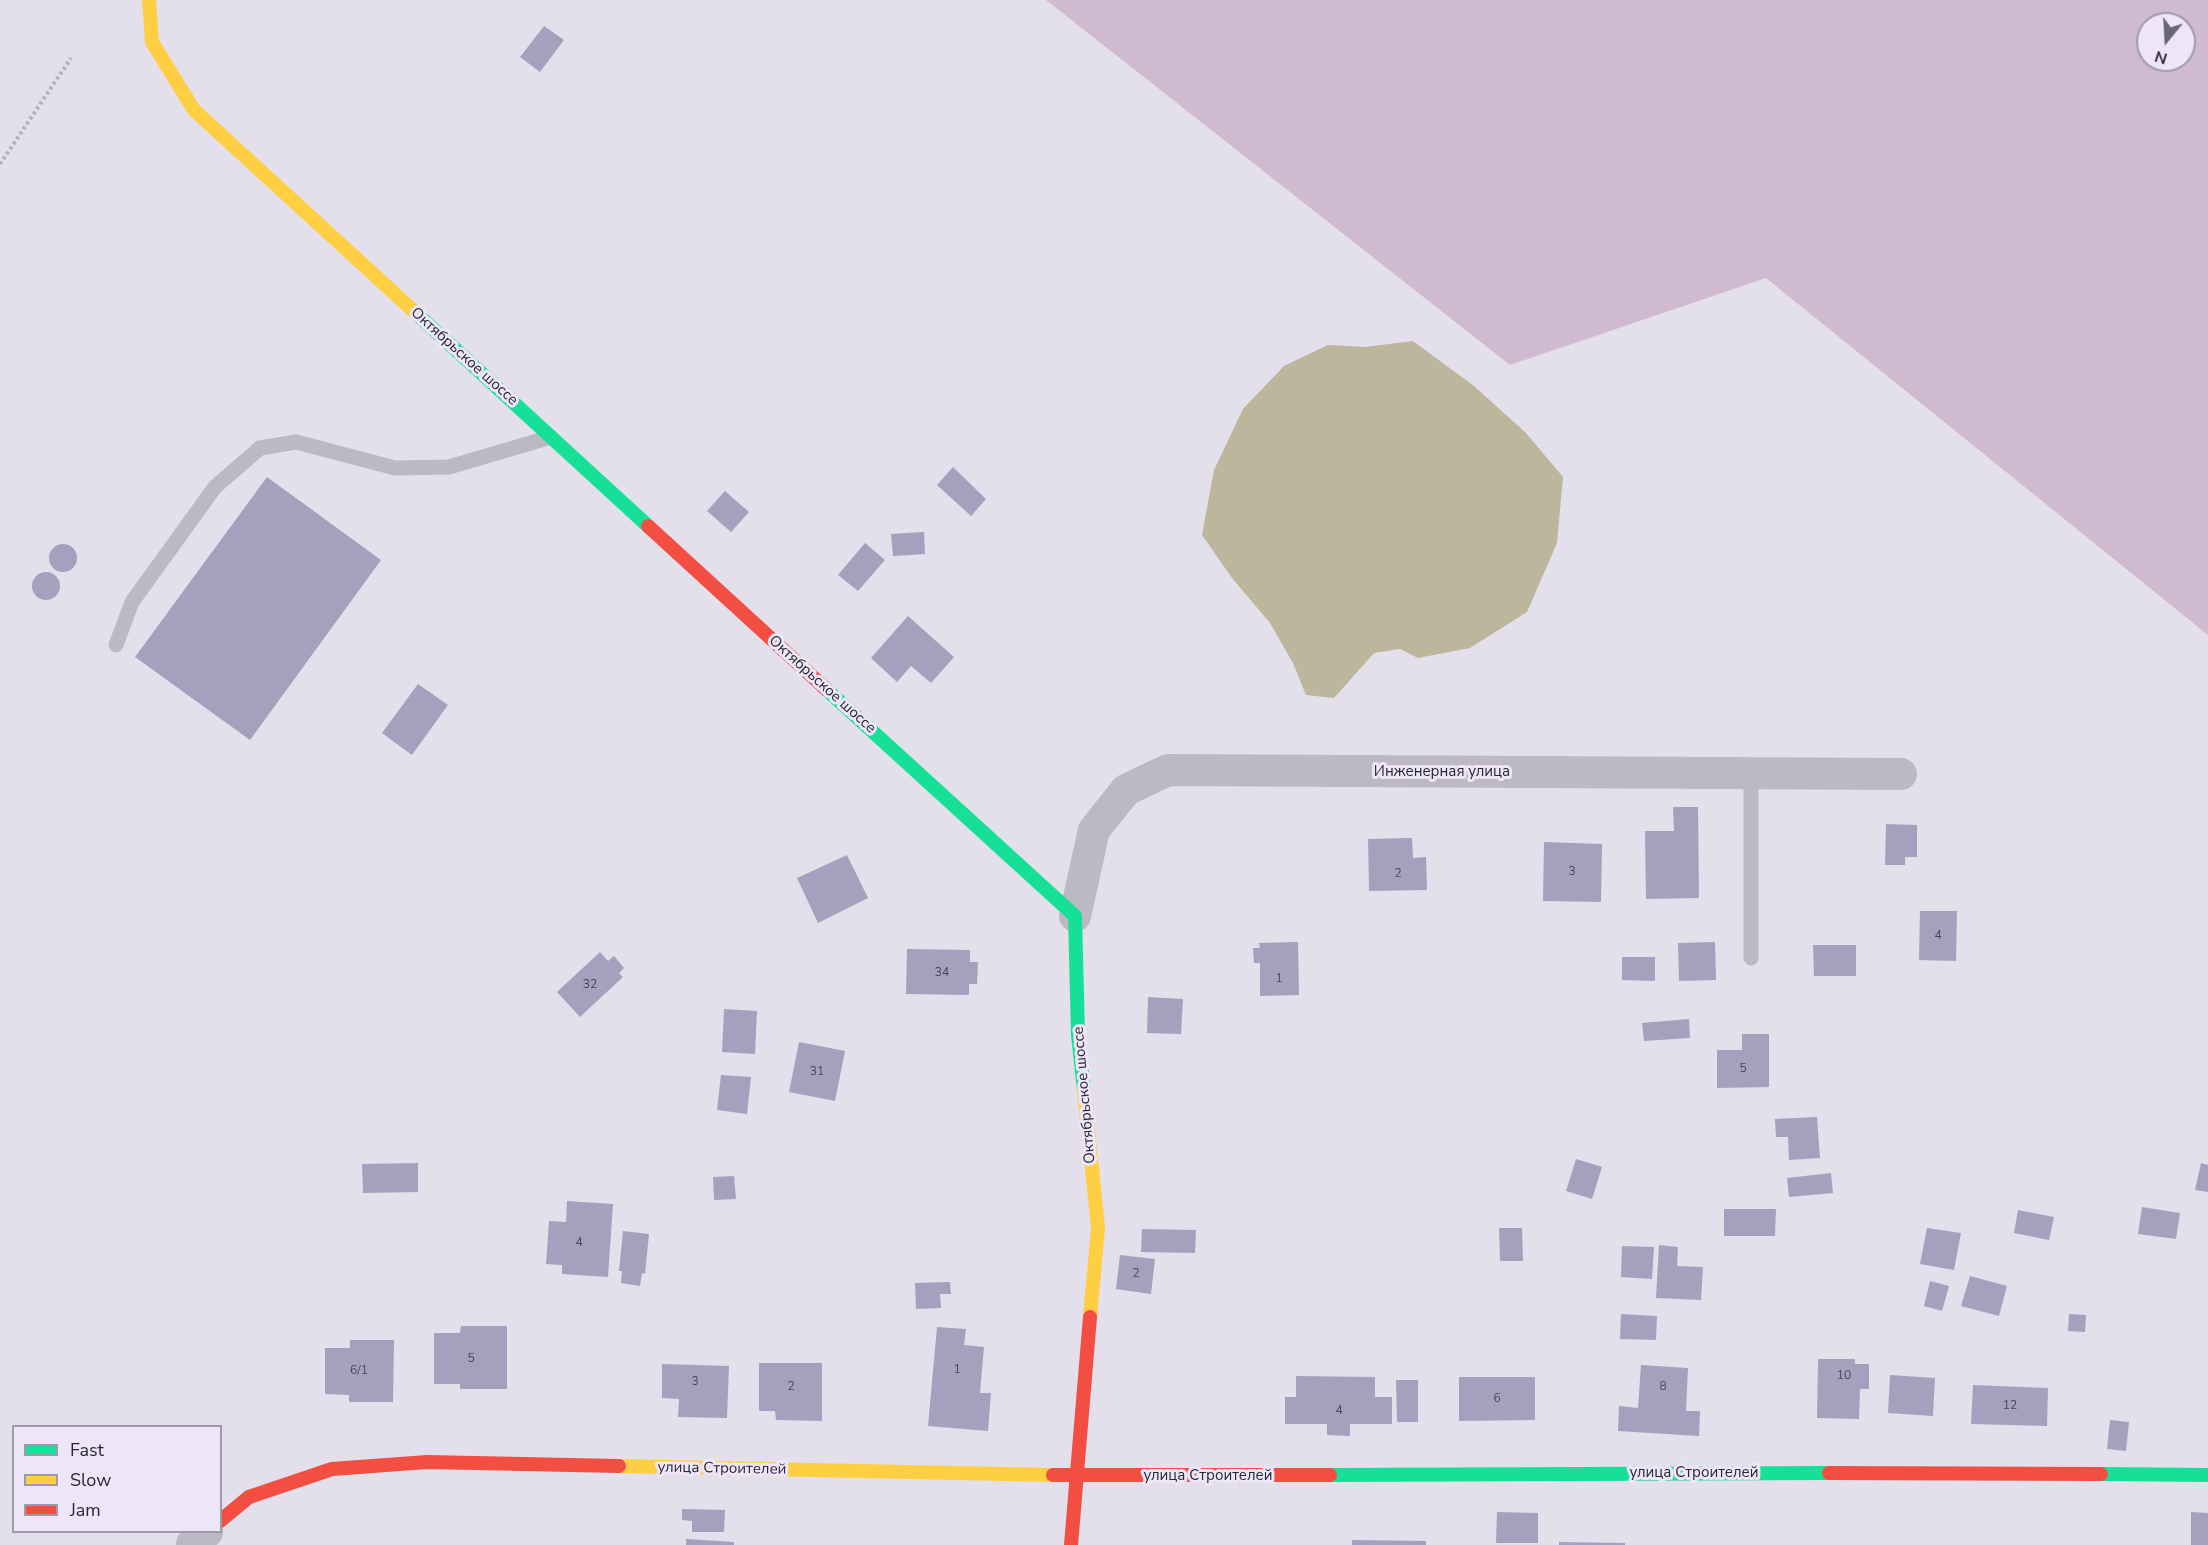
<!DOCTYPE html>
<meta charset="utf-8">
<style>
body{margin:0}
#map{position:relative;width:2208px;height:1545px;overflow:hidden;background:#e3dfeb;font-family:"Nunito Sans",sans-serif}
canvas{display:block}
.legend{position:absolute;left:12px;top:1425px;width:210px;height:108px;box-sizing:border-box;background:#ece6f8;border:2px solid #9e9aaa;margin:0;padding:8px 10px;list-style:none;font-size:18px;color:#292734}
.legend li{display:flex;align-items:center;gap:12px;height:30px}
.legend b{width:30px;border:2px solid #9e9aaa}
.north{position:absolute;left:2136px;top:12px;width:60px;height:60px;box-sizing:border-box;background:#ece6f8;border:2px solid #9e9aaa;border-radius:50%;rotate:198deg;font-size:16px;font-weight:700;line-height:24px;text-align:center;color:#292734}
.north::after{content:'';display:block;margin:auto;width:21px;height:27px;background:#6a6774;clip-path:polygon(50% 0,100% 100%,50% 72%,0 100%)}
</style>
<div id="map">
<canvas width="2208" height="1545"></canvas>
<ul class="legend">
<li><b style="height:8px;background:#16e098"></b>Fast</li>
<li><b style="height:8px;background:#ffcf43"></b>Slow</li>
<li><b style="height:8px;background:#f24e42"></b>Jam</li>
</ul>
<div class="north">N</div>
</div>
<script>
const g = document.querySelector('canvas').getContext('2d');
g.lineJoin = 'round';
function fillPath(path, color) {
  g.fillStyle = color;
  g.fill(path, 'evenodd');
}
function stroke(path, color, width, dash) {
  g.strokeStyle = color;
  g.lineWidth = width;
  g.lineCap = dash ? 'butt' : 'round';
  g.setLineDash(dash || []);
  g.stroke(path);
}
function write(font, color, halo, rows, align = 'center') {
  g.font = font + ' "Nunito Sans",sans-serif';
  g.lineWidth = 6;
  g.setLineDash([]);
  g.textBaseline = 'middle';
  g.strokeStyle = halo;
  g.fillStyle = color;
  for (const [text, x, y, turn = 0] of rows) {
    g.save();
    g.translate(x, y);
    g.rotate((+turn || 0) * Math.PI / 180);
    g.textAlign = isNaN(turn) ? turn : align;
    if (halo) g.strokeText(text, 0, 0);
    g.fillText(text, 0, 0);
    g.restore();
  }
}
fillPath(new Path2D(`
 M1046,0H2208V635L1766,278L1510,365ZM2148,24H2184V60H2148Z`), '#cfbad0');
fillPath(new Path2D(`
 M1413,341L1474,386L1526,433L1563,477L1557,543L1527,612L1470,648L1418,658L1400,649L1374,653L1334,698L1306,695L1293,663L1270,623L1232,578L1202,535L1214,470L1243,409L1284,366L1328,345L1365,347Z`), '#bcb69c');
fillPath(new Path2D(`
 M544,26L564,40L540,72L520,57Z
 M953,467L986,499L971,516L937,485Z
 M267,477L381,560L250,740L135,657Z
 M725,491L749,512L731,532L707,511Z
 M924,532L925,554L893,556L891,534Z
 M865,543L885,560L858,591L838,575Z
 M49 558a14 14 0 1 1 28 0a14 14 0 1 1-28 0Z
 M32 586a14 14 0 1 1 28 0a14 14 0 1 1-28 0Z
 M908,616L954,657L931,683L911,666L897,682L871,658Z
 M418,684L448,705L412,755L382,733Z
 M1673,807H1698L1699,898L1646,899L1645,831H1674Z
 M1886,824L1917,825V857H1905V865H1885Z
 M1412,838L1413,858L1426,857L1427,890L1369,891L1368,839Z
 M1544,842L1602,844L1601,902L1543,901Z
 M847,855L868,898L818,923L797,878Z
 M1920,911H1957L1956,961L1919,960Z
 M1298,942L1299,995L1260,996V963H1254L1253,948H1260L1259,943Z
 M1715,942L1716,980L1679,981L1678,943Z
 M1813,945H1856V976H1814Z
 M907,949L970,950V962H978L977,984H969V995L906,994Z
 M600,952L608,961L614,956L624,968L619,973L623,977L580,1017L557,992Z
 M1622,957H1655V981L1622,980Z
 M1148,997L1183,999L1181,1034L1147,1033Z
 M724,1009L757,1011L755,1054L722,1052Z
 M1689,1019L1690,1038L1644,1041L1642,1023Z
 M1742,1034H1769V1087L1717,1088V1050H1742Z
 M799,1042L845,1051L835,1101L789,1092Z
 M721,1075L751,1077L747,1114L717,1110Z
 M1817,1117L1820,1158L1789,1160L1788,1137H1776L1775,1119Z
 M1576,1159L1602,1167L1592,1199L1566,1191Z
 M418,1163V1192L363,1193L362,1164Z
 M2201,1163L2208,1165V1192L2195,1190Z
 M1831,1173L1833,1193L1789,1197L1787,1178Z
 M734,1176L736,1199L714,1200L713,1177Z
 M567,1201L613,1204L608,1277L562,1274V1265L546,1264L549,1221L566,1222Z
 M2142,1207L2180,1213L2176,1239L2138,1234Z
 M1724,1209H1776L1775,1236H1724Z
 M2018,1210L2054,1217L2049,1240L2014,1233Z
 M1499,1228H1522L1523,1261H1500Z
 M1927,1228L1961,1233L1954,1270L1920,1264Z
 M1142,1229L1196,1230L1195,1253L1141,1252Z
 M623,1231L649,1234L645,1274L642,1273L640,1286L621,1283L622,1271H619Z
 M1659,1245L1678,1247L1677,1266L1703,1267L1701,1300L1656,1298Z
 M1622,1246L1654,1247L1652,1279L1621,1277Z
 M1120,1255L1155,1259L1151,1294L1116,1289Z
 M1970,1276L2007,1286L1999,1316L1961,1306Z
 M1930,1281L1949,1286L1942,1311L1924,1306Z
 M950,1282L951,1294H940L941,1308L916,1309L915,1283Z
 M1621,1314L1657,1316L1656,1340L1620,1339Z
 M2069,1314L2086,1315L2085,1332L2068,1331Z
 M461,1326H507V1389H460V1384H434V1333H460Z
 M937,1327L966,1329L964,1345L984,1347L980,1393H991L988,1431L928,1426Z
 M350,1340H394L393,1402H349V1395L325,1394V1348H350Z
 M1818,1359H1855V1364H1869V1389H1860L1859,1419L1817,1418Z
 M759,1363H822V1421L776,1420L775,1411H759Z
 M662,1364L729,1366L727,1418L678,1417L679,1399L662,1398Z
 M1641,1365L1688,1368L1686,1411H1700L1699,1436L1618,1431L1619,1406L1638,1408Z
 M1890,1375L1935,1378L1933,1416L1888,1413Z
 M1296,1376L1375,1377V1397H1392V1424H1350V1436L1327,1435V1424H1285V1397H1296Z
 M1459,1377H1535V1420L1459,1421Z
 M1396,1380H1418V1422H1397Z
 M1973,1385L2048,1388L2047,1426L1971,1424Z
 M2110,1420L2129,1422L2126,1451L2107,1449Z
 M682,1509L725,1510L724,1532H692V1521L682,1520Z
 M1497,1512L1538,1513V1543H1496Z
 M2191,1512L2208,1513V1545H2191Z
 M686,1539L734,1542V1545H686Z
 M1352,1540L1426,1541V1545H1352Z
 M1559,1542L1625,1543V1545H1559Z`), '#a4a1be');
stroke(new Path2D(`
 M0,164L71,58`), '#b4b1bd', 4, [3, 3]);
stroke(new Path2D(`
 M116,645L132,602L215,487L260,448L296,442L395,468L449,467L551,437
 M1751,958V774`), '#bcb9c4', 15);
stroke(new Path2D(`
 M1075,916L1094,830L1126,790L1168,770L1901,774
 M192,1544L207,1532`), '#bcb9c4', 32);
stroke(new Path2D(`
 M418,315L648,526
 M826,689L1075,916L1078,1035L1084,1090
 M2101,1474L2208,1475
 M1330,1475L1829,1473`), '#16e098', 14);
stroke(new Path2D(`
 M149,0L152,42L194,110L418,315
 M1084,1090L1098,1228L1090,1317
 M619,1466L1053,1475`), '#ffcf43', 14);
stroke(new Path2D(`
 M648,526L826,689
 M1829,1473L2101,1474
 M1053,1475H1330
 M220,1521L249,1497L332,1469L427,1462L619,1466
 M1071,1545L1090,1317`), '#f24e42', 14);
write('12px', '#484656', null, [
 ["3",1572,872],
 ["2",1398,874],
 ["4",1938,936],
 ["34",942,973],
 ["1",1279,979],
 ["32",590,985],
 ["5",1743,1069],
 ["31",817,1072],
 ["4",579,1243],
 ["2",1136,1274],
 ["5",471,1359],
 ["1",957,1370],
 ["6/1",359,1371],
 ["10",1844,1376],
 ["3",695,1382],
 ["2",791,1387],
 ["8",1663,1387],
 ["6",1497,1399],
 ["12",2010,1406],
 ["4",1339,1411]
]);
write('15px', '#292734', '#ece6f8', [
 ["Октябрьское шоссе",464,357,42],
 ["Октябрьское шоссе",822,685,42],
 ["Инженерная улица",1442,772],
 ["Октябрьское шоссе",1085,1095,-95],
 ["улица Строителей",722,1469,1],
 ["улица Строителей",1694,1473],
 ["улица Строителей",1208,1476]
]);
</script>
